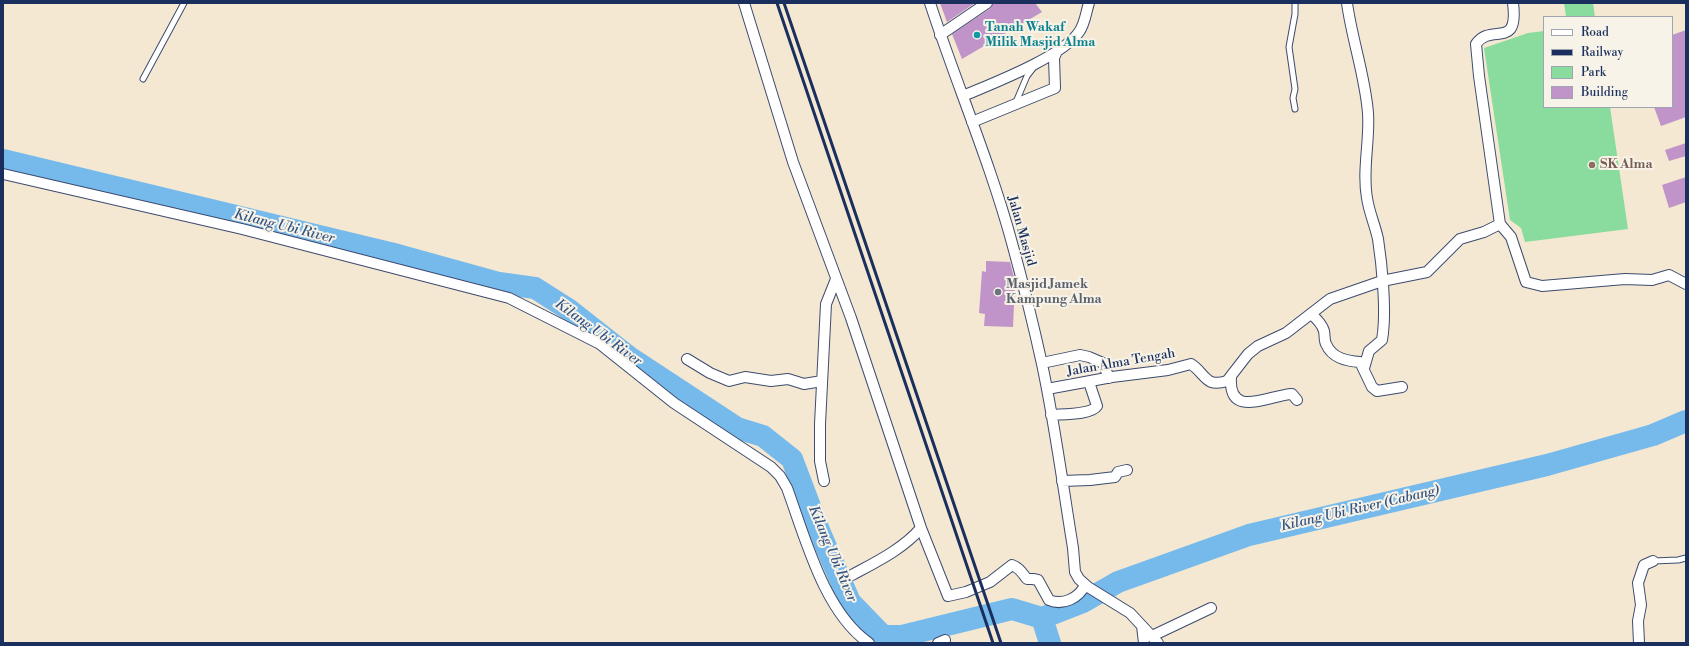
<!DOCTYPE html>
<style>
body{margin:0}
#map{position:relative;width:1689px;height:646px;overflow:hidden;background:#f4e8d2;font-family:"Libre Bodoni",serif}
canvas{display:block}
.frame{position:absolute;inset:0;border:4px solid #1b2f5e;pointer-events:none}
.legend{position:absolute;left:1543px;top:16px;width:130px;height:92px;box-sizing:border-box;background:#f7f3e8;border:1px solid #9fa5b1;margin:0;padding:5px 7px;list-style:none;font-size:12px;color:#1b2f5e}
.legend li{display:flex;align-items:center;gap:8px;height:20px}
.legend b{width:20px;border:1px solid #9fa5b1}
</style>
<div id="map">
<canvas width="1689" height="646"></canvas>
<div class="frame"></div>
<ul class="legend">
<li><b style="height:5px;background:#fff"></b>Road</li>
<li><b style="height:5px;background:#1b2f5e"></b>Railway</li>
<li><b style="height:11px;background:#89dc9d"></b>Park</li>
<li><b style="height:11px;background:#c093c9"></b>Building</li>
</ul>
</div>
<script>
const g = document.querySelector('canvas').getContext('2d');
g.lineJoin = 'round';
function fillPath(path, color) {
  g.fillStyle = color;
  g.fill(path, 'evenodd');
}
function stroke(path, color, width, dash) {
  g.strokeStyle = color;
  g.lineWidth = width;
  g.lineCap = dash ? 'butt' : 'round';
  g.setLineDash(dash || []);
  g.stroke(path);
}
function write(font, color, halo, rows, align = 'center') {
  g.font = font + ' "Libre Bodoni",serif';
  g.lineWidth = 4;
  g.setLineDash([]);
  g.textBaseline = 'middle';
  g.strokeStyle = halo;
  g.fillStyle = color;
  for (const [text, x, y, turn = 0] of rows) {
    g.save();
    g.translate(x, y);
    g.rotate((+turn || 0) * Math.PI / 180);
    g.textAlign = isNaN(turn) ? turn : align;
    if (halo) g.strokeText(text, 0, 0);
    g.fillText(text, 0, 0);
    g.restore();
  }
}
fillPath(new Path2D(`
 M1564,3H1593L1595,17H1566Z
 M1544,31V107H1610L1628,229L1525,242L1521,228L1510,220L1484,48L1528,33Z`), '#89dc9d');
stroke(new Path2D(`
 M3,160L398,255L499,283L535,288L568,309L629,357L737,428L763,436L792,459L820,533L850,602L883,636H902L1012,609L1042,618L1050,643
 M1042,618L1083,602L1118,582L1249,535L1547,465L1653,435L1686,421`), '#76baec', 22);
fillPath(new Path2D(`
 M940,3H975L947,22Z
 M993,3H1035L1042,12L962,59L952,34L991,8Z
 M1686,30V117L1661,126L1654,107H1672V35Z
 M1686,143V156L1669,161L1665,150Z
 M1686,177V202L1669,208L1662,185Z
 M986,261L1010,262L1015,281L1013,327L984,326L985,314L979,313L982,271L986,272Z`), '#c093c9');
const lane = new Path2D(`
 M143,79L184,3
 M1016,102L1027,76L1034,67
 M1295,109L1293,98L1295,89L1289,47L1295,14V3
 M1653,561L1678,560L1686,558`);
const street = new Path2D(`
 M744,3L793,162L851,318L921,528C903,549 876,562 852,575
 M930,3C956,83 990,162 1012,243C1023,283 1033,323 1042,364C1055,425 1063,487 1073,548L1075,572L1079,579L1088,587L1130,613L1158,643
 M1347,3C1352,40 1365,75 1368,113C1370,141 1362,170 1367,198C1369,212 1375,225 1378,239C1382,265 1386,307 1383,333L1382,340L1369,351L1364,368
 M1513,3C1519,51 1491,22 1476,44L1479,76L1500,224L1511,237L1526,282L1542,286L1625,279L1652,280L1669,275L1686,284
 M940,35L987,3
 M963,96C991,84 1062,57 1079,32C1085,24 1086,12 1089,3
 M972,122L1055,88L1054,58L1057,51
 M3,174L242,229L509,298L600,344L674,403L771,467L780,476L787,488C805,537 824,612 869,643
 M1311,314C1317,319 1322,324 1324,331C1325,335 1324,340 1326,344C1332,358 1346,361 1360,362L1372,387L1377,391L1402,387
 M687,359L710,373L729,381L745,377L771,381L788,379L804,384L822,381
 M1042,363L1080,355L1089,357L1103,363L1109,378
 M1231,377C1228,420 1269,395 1292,394L1297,400
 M1047,389L1112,377L1168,370L1191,364C1206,374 1205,388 1227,381L1248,354L1258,346L1286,333L1330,299L1382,281L1427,272L1460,239L1484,232L1500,224
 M1051,415C1062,414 1091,415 1097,406L1089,382
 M824,481L820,461V424L826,304L836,279
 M1062,481L1090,480L1115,477L1118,472L1127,470
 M921,528L948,596L966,592L990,582L1012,565C1020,568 1022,573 1027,579H1033L1038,580L1049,600C1063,606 1079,598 1085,585
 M1142,626L1144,643
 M1152,636L1211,608
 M938,643L945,640
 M1639,643L1638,621L1641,605L1638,583L1644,565L1653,561`);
stroke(lane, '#3c4b6f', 7);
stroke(street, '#3c4b6f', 12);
stroke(lane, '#fff', 5);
stroke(street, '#fff', 10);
stroke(new Path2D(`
 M777,3L993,643
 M784,3L1001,643`), '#1b2f5e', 3);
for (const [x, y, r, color] of [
 [977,35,4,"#0f9aa8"],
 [1592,165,4,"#8d6e63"],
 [998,292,4,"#6b7280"]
]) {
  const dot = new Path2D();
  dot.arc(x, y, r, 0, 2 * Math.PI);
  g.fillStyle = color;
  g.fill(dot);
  stroke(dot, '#f7f3e8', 1.5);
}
write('bold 13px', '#0d838f', '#f7f3e8', [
 ["Tanah Wakaf",985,28],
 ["Milik Masjid Alma",985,43]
], 'left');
write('bold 13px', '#785e54', '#f7f3e8', [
 ["SK Alma",1600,165]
], 'left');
write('13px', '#1b2f5e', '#f7f3e8', [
 ["Jalan Masjid",1021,231,74],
 ["Jalan Alma Tengah",1121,363,-10]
]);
write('bold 13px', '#5b616d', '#f7f3e8', [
 ["Masjid Jamek",1006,285],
 ["Kampung Alma",1006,300]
], 'left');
write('italic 14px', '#325282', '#f7f3e8', [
 ["Kilang Ubi River",284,227,14],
 ["Kilang Ubi River",598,333,36],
 ["Kilang Ubi River (Cabang)",1360,509,-13],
 ["Kilang Ubi River",832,554,67]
]);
</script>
